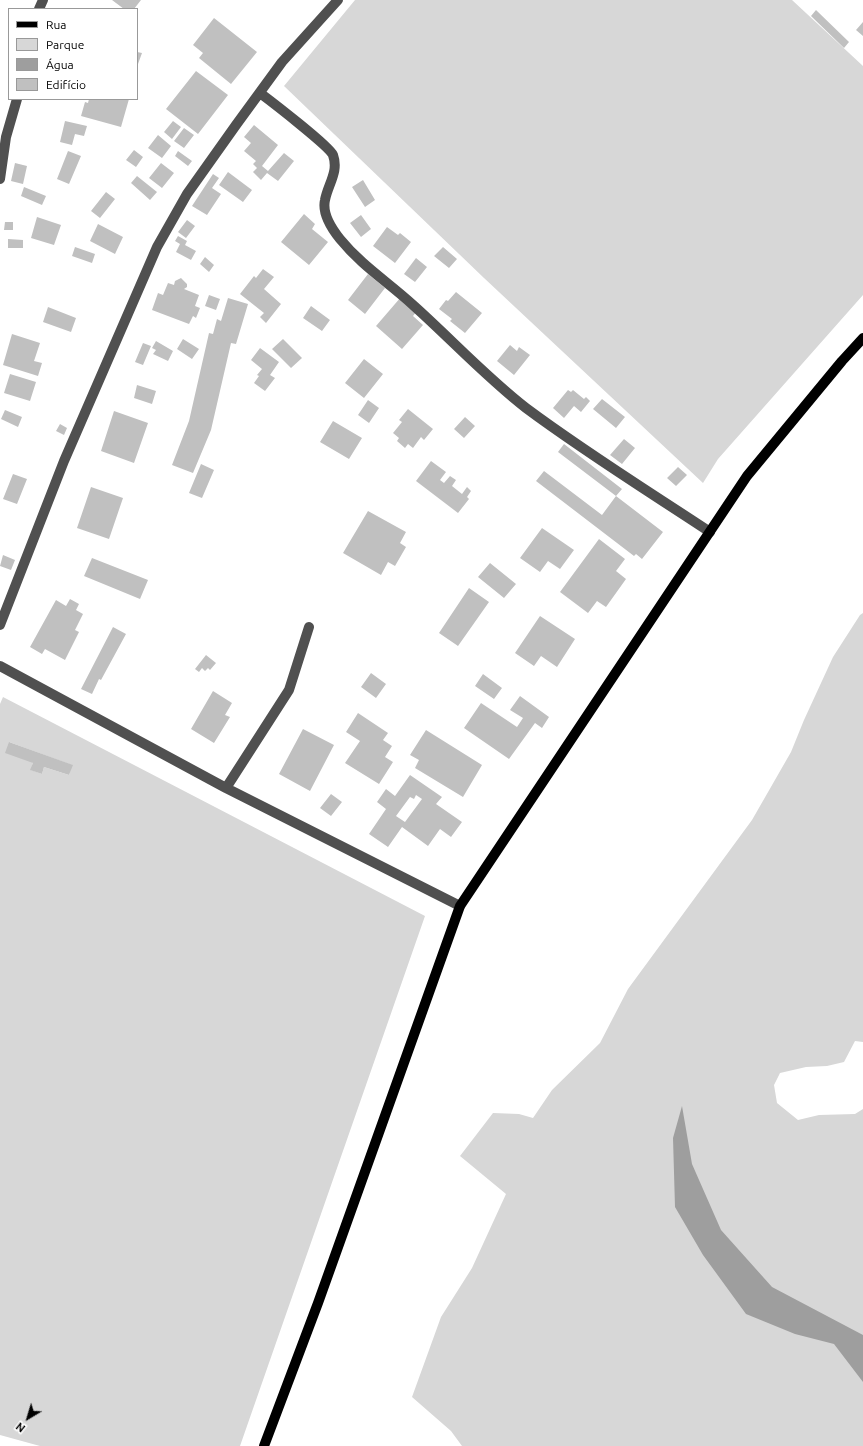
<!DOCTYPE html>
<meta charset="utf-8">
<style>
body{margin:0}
#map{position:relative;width:863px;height:1446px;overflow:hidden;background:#fff;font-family:Ubuntu,sans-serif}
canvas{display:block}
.legend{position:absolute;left:8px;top:8px;width:130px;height:92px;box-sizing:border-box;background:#fff;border:1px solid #999;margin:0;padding:5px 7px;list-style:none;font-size:12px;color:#000}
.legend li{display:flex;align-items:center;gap:8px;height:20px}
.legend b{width:20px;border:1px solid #999}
.north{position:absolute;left:8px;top:1398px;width:40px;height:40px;-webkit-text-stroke:3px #fff;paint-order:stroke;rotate:218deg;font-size:11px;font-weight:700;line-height:16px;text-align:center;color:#000}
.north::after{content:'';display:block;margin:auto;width:14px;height:18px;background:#000;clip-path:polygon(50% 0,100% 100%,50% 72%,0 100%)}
</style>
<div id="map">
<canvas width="863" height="1446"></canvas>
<ul class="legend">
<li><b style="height:5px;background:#000"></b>Rua</li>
<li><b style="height:11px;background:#d7d7d7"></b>Parque</li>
<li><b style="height:11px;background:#9e9e9e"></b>Água</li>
<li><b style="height:11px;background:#c0c0c0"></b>Edifício</li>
</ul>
<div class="north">N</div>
</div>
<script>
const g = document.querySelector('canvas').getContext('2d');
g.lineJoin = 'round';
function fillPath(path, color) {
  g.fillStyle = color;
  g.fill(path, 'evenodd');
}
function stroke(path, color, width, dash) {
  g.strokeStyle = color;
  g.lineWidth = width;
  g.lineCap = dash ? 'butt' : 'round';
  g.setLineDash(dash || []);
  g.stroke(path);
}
fillPath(new Path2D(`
 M355,0H792L863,66V295L718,459L703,483L484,278L284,86Z
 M863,613V1042L855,1041L844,1062L827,1066L806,1067L780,1073L774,1085L777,1103L798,1120L819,1115L855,1114L863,1109V1446H462L451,1431L412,1397L441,1317L472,1268L506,1194L460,1156L493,1113L519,1114L533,1118L552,1090L600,1043L628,989L752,820L791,752L804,720L833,657L860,615Z
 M3,697L425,916L240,1446H40L0,1435V704ZM9,742L72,765L69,775L44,767L42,774L31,770L33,763Z`), '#d7d7d7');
fillPath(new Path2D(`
 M682,1106L692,1164L721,1230L772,1287L863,1335V1382L834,1344L795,1334L746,1314L703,1255L675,1207L673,1138Z`), '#9e9e9e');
fillPath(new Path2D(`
 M112,0H141L134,9H124Z
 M816,10L849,42L844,48L811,16Z
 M214,18L257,52L231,84L199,58L203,53L193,45Z
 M863,22V36L856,30Z
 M137,52L142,53L138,64H137Z
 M196,71L228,95L198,134L166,109Z
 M89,99H129L121,127L81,116L85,102L88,103Z
 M65,121L87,126L84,136L75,134L72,145L60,142Z
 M173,121L181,127L172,139L164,132Z
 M254,125L278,145L262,166L268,171L284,153L294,161L278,181L267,173L261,180L253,172L257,168L253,164L256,161L244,151L251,143L244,137Z
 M184,128L194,135L184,148L174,141Z
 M158,135L171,146L162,158L148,148Z
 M134,150L143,157L136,167L126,160Z
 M68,151L81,156L69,184L57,179Z
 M178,151L192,161L188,166L175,156Z
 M15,163L27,166L23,184L11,181Z
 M161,163L174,173L162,188L149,178Z
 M228,172L252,190L243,202L219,185Z
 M213,174L219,178L212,188L221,194L207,215L192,206Z
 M137,176L157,192L150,200L131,183Z
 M363,180L375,200L365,207L352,187Z
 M24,187L46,196L42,205L21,196Z
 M106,192L115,199L100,218L91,211Z
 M304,214L315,224L312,229L328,242L309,265L281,242Z
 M361,215L371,229L361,237L350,223Z
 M37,217L61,225L54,245L31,238Z
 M187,220L195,226L186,238L178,232Z
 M5,222H13V230H4Z
 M98,224L123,237L115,254L90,241Z
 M387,227L398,235L400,233L411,242L395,263L373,246Z
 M178,236L187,241L185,245L196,251L191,260L176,252L180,244L175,241Z
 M8,239L23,240V248H8Z
 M75,247L95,254L92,263L72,256Z
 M443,247L457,259L449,268L434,256Z
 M205,257L214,265L209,272L200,264Z
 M416,258L427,267L415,282L404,274Z
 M263,269L274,277L264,289L281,304L266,323L260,317L264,313L240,294L254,276L256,278Z
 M368,274L385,288L365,314L348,300Z
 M181,278L187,284V287L184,289L199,295L195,306L200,308L196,318L193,316L189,324L152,310L158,293L163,295L168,283L174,285L175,281Z
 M456,292L482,313L465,333L450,321L452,319L439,309L446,300L448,301Z
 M209,295L220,299L216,310L205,306Z
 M401,297L417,311L413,316L423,325L402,349L376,326Z
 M228,298L248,304L236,344L231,343L211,430L193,473L172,465L189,421L209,333L213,334L217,319L221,321Z
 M311,306L330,320L322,331L303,318Z
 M48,307L76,318L71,332L43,322Z
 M12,334L40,343L34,361L42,363L38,376L3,365Z
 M183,339L199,349L192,359L177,349Z
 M283,339L302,358L291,368L272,349Z
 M156,341L173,351L168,361L153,354L156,350L152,348Z
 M143,343L151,346L143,365L135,362Z
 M510,345L517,351L519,347L530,355L514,375L497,361Z
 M260,348L279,362L270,375L275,378L265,391L254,383L259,376L257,375L262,369L251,360Z
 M364,359L383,374L364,398L345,383Z
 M10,374L36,382L30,401L4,393Z
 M137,385L156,391L152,404L134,398Z
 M568,390L571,392L573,390L584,399L586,397L590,401L581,412L574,406L564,418L553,408Z
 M602,399L625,417L616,428L593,409Z
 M368,400L379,408L369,423L358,415Z
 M408,409L433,429L424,440L421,437L413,448L408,444L405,448L397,441L399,438L393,433L402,422L399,420Z
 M5,410L22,417L18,427L1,419Z
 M114,411L148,423L134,463L101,451Z
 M465,417L475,426L464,438L454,429Z
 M333,421L362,438L349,459L320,442Z
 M60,424L67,428L64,435L56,431Z
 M624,439L635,448L622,464L610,455Z
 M564,444L622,489L616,496L663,532L642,559L636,554L634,556L536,481L544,471L602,515L616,496L558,452Z
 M431,461L446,472L440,480L444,483L450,476L456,480L452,486L462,494L467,487L471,491L467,497L469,499L458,513L416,481Z
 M201,464L214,470L202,498L189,493Z
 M678,467L687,475L676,486L667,478Z
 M13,474L27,479L17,504L3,499Z
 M91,487L123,498L109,539L77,528Z
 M368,511L406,532L400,543L406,547L395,566L388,562L381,575L343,553Z
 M542,528L574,550L560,569L548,561L540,572L520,558Z
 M599,539L625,559L616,571L626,579L606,607L597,601L588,613L560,592Z
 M3,555L15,560L11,570L0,566Z
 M92,558L148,580L140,599L84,576Z
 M490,563L516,584L504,598L478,577Z
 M469,588L489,602L458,646L439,633Z
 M70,599L79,604L76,610L83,614L75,630L79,632L65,660L45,649L42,654L30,647L56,600L66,606Z
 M540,616L575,639L557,667L541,656L534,666L515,653Z
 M113,627L126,634L101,680L99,679L92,694L81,689Z
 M206,655L216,663L210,670L208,668L205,671L202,668L199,672L195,669Z
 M371,673L386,684L376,698L361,687Z
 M483,674L502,688L494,699L475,686Z
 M213,691L232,703L225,715L230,717L214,743L191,729Z
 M520,696L549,717L542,728L535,723L509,759L464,728L481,703L517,727L523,718L510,710Z
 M358,713L388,733L383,740L392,746L385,757L393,762L379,784L345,763L360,741L346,732Z
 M303,729L334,745L310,791L279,774Z
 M426,730L482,765L463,797L415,768L419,760L410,755Z
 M9,742L73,765L69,775L44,767L42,774L30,770L33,763L5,753Z
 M410,775L442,797L436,804L462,822L451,837L440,829L428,846L402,827L388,847L369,834L386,809L377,802L386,789L395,796ZM416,795L422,799L405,822L396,816L410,797L414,799Z
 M331,794L342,802L331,816L320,808Z`), '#c0c0c0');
stroke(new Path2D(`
 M39,9L43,0
 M260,93C272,102 329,146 333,155C339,172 328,184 325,200C322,213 332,229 340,239C362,266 388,282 413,305C451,339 486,377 526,408C585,452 648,491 710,532
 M0,179L6,137L17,99
 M0,625L64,461L157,247L187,194L236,125L282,62L338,0
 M0,666L226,788L460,906
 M226,788L289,690L309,627`), '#505050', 10);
stroke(new Path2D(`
 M264,1446L318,1303L460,906L747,476L842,361L863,338`), '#000', 10);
</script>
